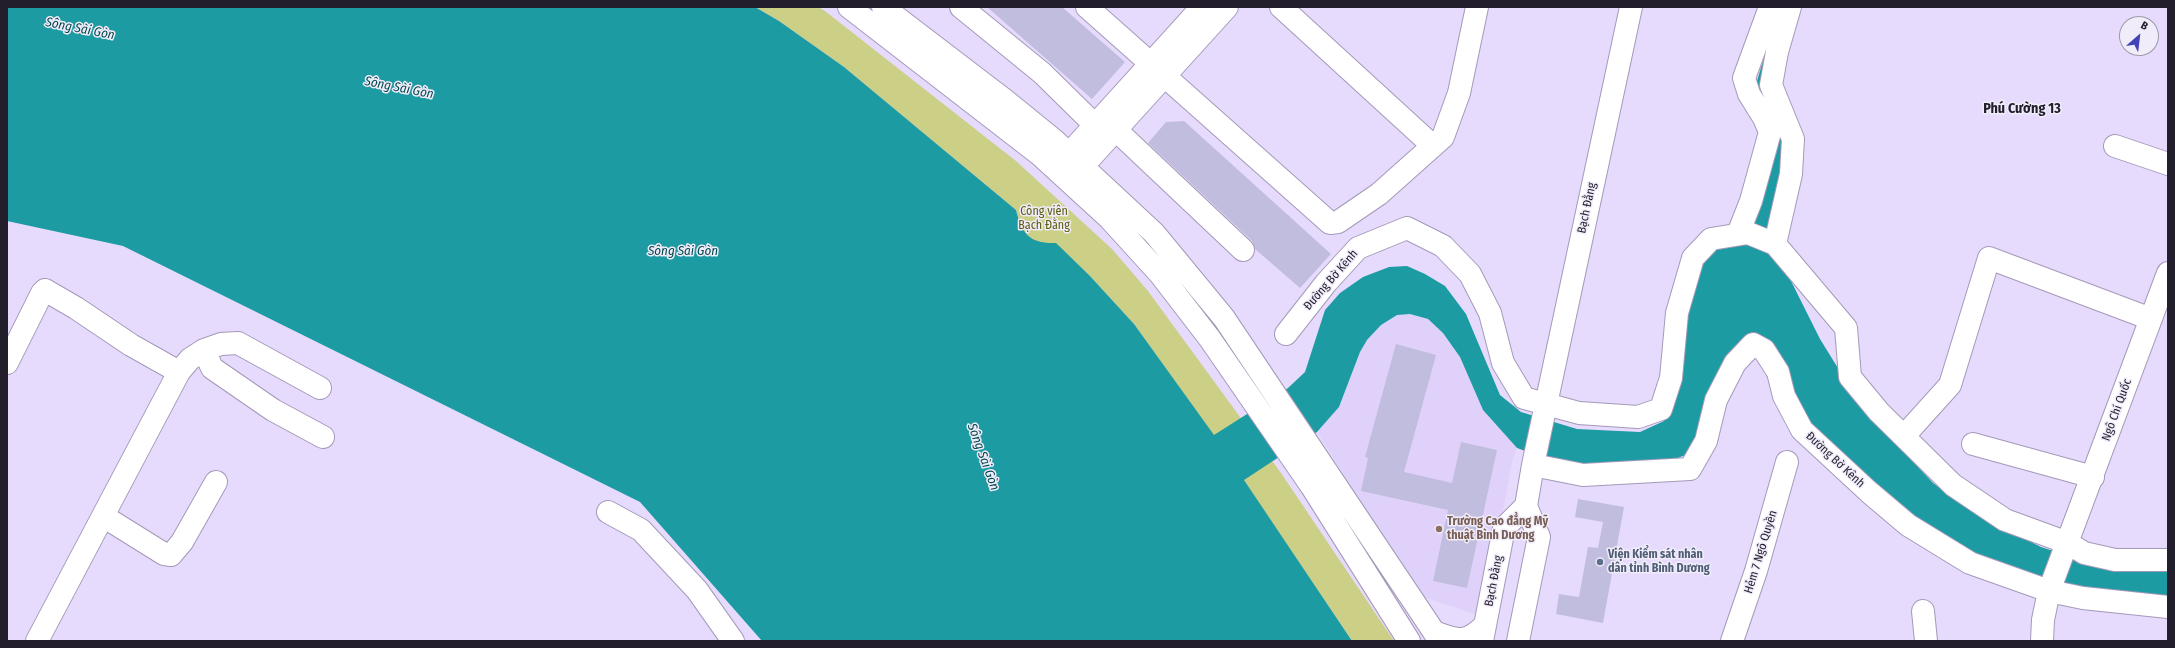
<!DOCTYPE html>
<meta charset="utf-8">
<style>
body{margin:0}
#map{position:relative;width:2175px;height:648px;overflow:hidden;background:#e7dbfd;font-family:"Fira Sans Condensed",sans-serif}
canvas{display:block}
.frame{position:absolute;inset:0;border:8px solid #231e2b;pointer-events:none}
.north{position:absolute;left:2119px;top:16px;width:40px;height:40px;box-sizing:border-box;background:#f1ecfa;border:1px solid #9f9aa7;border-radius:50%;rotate:28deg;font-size:11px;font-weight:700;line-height:16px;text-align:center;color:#231e2b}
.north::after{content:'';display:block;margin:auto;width:14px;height:18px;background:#4142b7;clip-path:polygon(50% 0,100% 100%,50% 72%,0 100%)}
</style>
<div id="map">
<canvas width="2175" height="648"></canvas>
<div class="frame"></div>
<div class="north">B</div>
</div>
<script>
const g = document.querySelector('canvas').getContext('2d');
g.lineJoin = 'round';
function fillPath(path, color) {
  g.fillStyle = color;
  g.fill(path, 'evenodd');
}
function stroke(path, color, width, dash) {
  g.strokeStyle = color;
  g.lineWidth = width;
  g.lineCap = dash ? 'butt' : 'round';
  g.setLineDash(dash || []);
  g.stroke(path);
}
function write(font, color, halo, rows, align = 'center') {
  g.font = font + ' "Fira Sans Condensed",sans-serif';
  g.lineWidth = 3;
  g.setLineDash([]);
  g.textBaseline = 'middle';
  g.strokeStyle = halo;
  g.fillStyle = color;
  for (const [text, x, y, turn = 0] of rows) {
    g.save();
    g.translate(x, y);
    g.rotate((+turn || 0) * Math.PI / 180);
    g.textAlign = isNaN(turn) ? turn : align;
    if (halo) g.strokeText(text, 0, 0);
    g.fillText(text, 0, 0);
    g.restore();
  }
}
fillPath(new Path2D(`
 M1410,314L1428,319L1443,333L1460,357L1483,410L1517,448L1512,462L1484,617L1420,596L1317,432L1339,407L1360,352L1367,340L1381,325L1397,315Z`), '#e0d1fa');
fillPath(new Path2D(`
 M755,7H818L825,11L1016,161L1112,249L1148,291L1281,473L1394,641H1352L1214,436L1134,324L1090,276L1056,244C1030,244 1022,234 1016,210L844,67L779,21Z`), '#cccf86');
fillPath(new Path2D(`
 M7,7H755L779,21L844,67L1016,210C1022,234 1030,244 1056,243L1090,276L1134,324L1214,435L1288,388L1305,372L1325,310L1340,293L1363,277L1389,267L1407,266L1425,274L1445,286L1466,314L1500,395L1521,412L1577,429L1640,432L1664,421L1674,396L1688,309L1701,266L1718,248L1755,220L1777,151L1778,141L1758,91L1757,81L1779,7L1770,76L1787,124L1774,257L1787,273L1820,339L1862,407L1933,483L1979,516L2041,547L2094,564L2168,569V605L2064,589L1931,536L1832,450L1800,411L1753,337L1701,425L1688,454L1660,465L1583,466L1561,464L1517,448L1483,410L1460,357L1443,333L1428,319L1410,314L1397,315L1381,325L1367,340L1360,352L1339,407L1317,432L1244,480L1352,641H762L640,502L123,246L7,221Z`), '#1d9ba3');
fillPath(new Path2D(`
 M987,7H1062L1125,62L1092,99Z
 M1184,121L1331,254L1300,288L1255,249L1252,241L1148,143L1166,122Z
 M1396,344L1436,355L1404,472L1452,483L1461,442L1497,450L1467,588L1433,581L1448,510L1361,491L1368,458L1365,457Z
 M1578,499L1624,507L1603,623L1556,614L1559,594L1579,597L1588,547L1598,548L1603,522L1575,517Z`), '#c0bdde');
const minor = new Path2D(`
 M849,7L1039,154L1110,219L1160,274L1210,339L1312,487L1409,641
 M883,7L1006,101L1054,140L1154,233L1224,318L1440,641
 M961,7L1042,73L1101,131L1109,134L1116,130L1243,250
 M1087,7L1330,223L1338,222L1379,194L1443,137L1459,93L1477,7
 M1281,7L1433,146
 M2115,146L2168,164
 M1059,165L1202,7
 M1072,178L1227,7
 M1738,234L1751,201L1770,132L1764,118L1749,94L1744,78L1770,7
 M1775,244L1791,174L1793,139L1771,85L1777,52L1790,7
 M1286,334L1326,283L1358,248L1407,228L1443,246L1470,274L1490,313L1503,363L1524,398L1579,413L1638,417L1661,409L1671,378L1677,313L1693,258L1711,239L1748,233L1775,244L1846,328L1850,377L1879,412L1953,485L2005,520L2068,543L2084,553L2115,560H2168
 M204,350L212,368L273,410L323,437
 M7,363L42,293L45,290L76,308L131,345L179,372
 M1904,436L1950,385L1989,258L2151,319
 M1973,444L2093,477
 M1533,465L1583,475L1690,469L1706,441L1716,400L1735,363L1753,344L1764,350L1778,372L1784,396L1802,430L1869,492L1908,525L1970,563L2049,591L2083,598L2168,607
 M608,512L641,530L697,590L733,641
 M103,516L164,554L171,555L182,542L216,482
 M1923,611L1926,641
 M1434,632C1459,641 1466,644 1485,625
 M37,641L179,372L190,359L204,350L221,344L238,343L320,388
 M1482,641L1504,528L1526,506
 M1518,641L1539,537L1526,506L1533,465L1631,7
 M1732,641L1756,571L1787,462
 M2042,641L2043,620L2049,591L2168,273`);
stroke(minor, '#a599b9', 24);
stroke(minor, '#fff', 22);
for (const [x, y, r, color] of [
 [1439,529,4,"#8d6e63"],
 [1600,562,4,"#5c6f8a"]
]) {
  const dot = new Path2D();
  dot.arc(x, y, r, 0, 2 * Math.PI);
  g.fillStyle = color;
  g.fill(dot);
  stroke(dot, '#f1ecfa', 1.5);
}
write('12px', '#231e2b', '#f1ecfa', [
 ["Bạch Đằng",1587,208,-78],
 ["Đường Bờ Kênh",1331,280,-49],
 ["Ngô Chí Quốc",2117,410,-70],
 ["Đường Bờ Kênh",1835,460,43],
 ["Hẻm 7 Ngô Quyền",1761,552,-73],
 ["Bạch Đằng",1494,581,-79]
]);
write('12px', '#5b5c0e', '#f1ecfa', [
 ["Công viên",1044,212],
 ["Bạch Đằng",1044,226]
]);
write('bold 12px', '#785e54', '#f1ecfa', [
 ["Trường Cao đẳng Mỹ",1447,522],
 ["thuật Bình Dương",1447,536]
], 'left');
write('bold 12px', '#4e5e75', '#f1ecfa', [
 ["Viện Kiểm sát nhân",1608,555],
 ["dân tỉnh Bình Dương",1608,569]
], 'left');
write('italic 13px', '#00484c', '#f1ecfa', [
 ["Sông Sài Gòn",80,29,11],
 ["Sông Sài Gòn",399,88,11],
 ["Sông Sài Gòn",683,251],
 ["Sông Sài Gòn",983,457,70]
]);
write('bold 14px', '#231e2b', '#f1ecfa', [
 ["Phú Cường 13",2022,109]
]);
</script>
